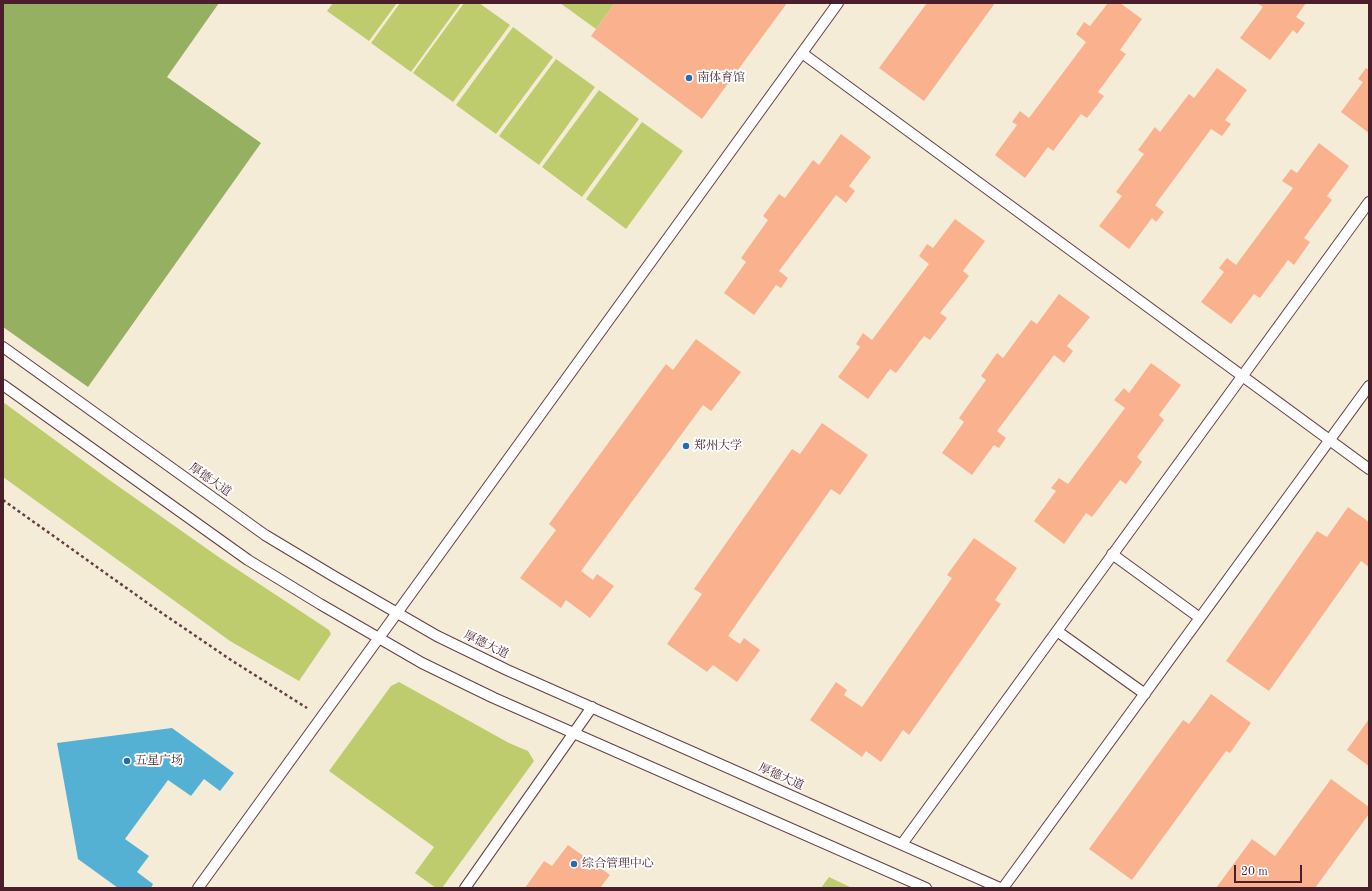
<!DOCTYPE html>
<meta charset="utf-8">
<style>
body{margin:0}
#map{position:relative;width:1372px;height:891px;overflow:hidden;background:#f5ecd8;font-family:"Old Standard TT",serif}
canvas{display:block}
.frame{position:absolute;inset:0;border:4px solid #4a1f2b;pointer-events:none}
.scale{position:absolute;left:1234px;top:865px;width:68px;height:18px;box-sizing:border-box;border:2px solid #4a1f2b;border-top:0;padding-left:5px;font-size:12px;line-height:14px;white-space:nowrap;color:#4a1f2b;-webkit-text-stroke:3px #fff;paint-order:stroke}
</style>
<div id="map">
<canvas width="1372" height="891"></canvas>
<div class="frame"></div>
<div class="scale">20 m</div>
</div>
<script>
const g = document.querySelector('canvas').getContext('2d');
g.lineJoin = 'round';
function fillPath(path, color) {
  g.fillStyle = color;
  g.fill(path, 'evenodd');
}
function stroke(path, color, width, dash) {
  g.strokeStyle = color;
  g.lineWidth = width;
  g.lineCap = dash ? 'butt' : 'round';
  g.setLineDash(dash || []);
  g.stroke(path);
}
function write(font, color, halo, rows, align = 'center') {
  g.font = font + ' "Old Standard TT","Noto Serif SC",serif';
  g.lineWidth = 4;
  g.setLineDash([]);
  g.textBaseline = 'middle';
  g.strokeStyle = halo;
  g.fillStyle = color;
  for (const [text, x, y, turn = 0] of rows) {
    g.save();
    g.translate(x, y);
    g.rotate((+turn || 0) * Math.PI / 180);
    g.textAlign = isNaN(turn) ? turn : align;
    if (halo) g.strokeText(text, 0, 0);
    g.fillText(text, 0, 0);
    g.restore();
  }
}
fillPath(new Path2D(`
 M333,3H397L369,41L327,11Z
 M400,3H461L411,72L371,43Z
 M464,3H479L510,25L453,102L413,73Z
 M560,3H615L596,29Z
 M513,27L553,57L496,134L456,105Z
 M556,59L595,87L539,165L499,136Z
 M599,90L639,119L582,197L542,167Z
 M642,122L683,151L626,229L586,199Z
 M3,402L108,479L220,558L329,630L331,634L299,681L230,641L3,477Z
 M399,682L509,743L528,751L534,761L442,888H436L415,873L434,847L329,771L391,686Z
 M829,877L852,888H821Z`), '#becc6e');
fillPath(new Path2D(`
 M3,3H219L167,77L261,143L88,387L3,327Z`), '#96b061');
fillPath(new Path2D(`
 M172,728L234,773L220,791L204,779L191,796L168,780L125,839L149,856L137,872L153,884L151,888H118L78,859L57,743Z`), '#55b1d3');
fillPath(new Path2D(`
 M615,3H787L702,119L591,36Z
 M927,3H995L924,101L879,68Z
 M1108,3H1120L1142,19L1120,50L1126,54L1098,92L1104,96L1087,118L1081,114L1053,151L1048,147L1025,178L995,155L1017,125L1012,122L1020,111L1029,118L1086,42L1076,34L1084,22L1090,26Z
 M1257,3H1306L1296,17L1305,23L1297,34L1293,30L1270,60L1240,38L1263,7Z
 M1217,68L1247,90L1225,120L1231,124L1222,136L1211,129L1155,205L1164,212L1156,222L1152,218L1129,249L1099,226L1122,196L1116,192L1144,154L1138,150L1155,127L1160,132L1189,94L1194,98Z
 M1366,68L1369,70V133L1341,112L1363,82L1358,79Z
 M841,134L871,157L849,186L855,191L846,203L836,195L779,271L788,278L781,288L776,285L754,315L724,293L746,262L741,258L768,220L763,216L779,194L785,198L813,160L819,165Z
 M1319,143L1349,166L1327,196L1332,200L1304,238L1310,242L1294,265L1288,260L1260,298L1254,294L1231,324L1201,302L1224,272L1219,268L1227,258L1236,265L1293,188L1282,181L1291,169L1297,173Z
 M955,219L985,241L963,271L969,276L940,313L947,318L930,340L924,336L896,373L890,369L868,399L838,377L860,347L856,344L863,333L872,340L929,264L919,256L927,244L933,248Z
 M1059,294L1090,317L1067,346L1073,351L1064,363L1054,355L997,431L1006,438L999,448L994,445L972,475L942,453L964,422L959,418L986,380L981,376L997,353L1003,358L1031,320L1037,324Z
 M696,339L741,372L711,411L703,405L581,571L593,580L597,574L614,586L590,618L566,600L561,608L520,578L556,530L549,524L666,364L673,370Z
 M1151,363L1181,385L1159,415L1164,420L1137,457L1142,462L1126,484L1120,480L1092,517L1086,513L1064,544L1034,521L1056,491L1051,488L1059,478L1068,484L1125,408L1114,400L1124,388L1129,393Z
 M822,423L868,455L840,495L831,489L728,636L740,644L744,638L760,650L737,682L713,665L707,672L667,644L702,594L694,589L792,449L800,454Z
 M1348,507L1369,522V567L1361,561L1269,691L1226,661L1317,531L1327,537Z
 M974,538L1017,568L995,600L1001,604L909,735L903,730L881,762L866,751L862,757L810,720L836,682L847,690L844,695L862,707L952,578L947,575Z
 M1211,694L1251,723L1230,753L1226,751L1132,880L1089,849L1183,720L1189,724Z
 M1369,719V766L1347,750Z
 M1331,779L1369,807V814L1315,888H1216L1252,839L1275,856Z
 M568,845L610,875L600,888H525L544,861L552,866Z`), '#f9b18e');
const lane = new Path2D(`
 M802,53L1369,469
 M3,347L265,535L335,577L437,636L507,670L1000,888
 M3,385L248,560L320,604L422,663L494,698L926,888
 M1112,554L1200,618
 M1057,631L1145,694
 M902,844L1369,202
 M198,888L838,3
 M465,888L592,707
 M1003,888L1369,386`);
stroke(lane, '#643e45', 12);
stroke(new Path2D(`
 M3,500L153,607L231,660L307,708`), '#643e45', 2.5, [3, 3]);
stroke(lane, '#fff', 10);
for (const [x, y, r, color] of [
 [689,78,4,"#1f6fb2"],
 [686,446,4,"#1f6fb2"],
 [127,761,4,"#1f6fb2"],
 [574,864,4,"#1f6fb2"]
]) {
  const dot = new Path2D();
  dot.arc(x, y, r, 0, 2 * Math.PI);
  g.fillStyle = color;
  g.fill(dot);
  stroke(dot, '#fff', 1.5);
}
write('12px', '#4a1f2b', '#fff', [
 ["南体育馆",697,78],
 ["郑州大学",694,446],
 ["五星广场",135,761],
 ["综合管理中心",582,864]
], 'left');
write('12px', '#4a1f2b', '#fff', [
 ["厚德大道",210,480,35],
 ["厚德大道",486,645,26],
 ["厚德大道",781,777,24]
]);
</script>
